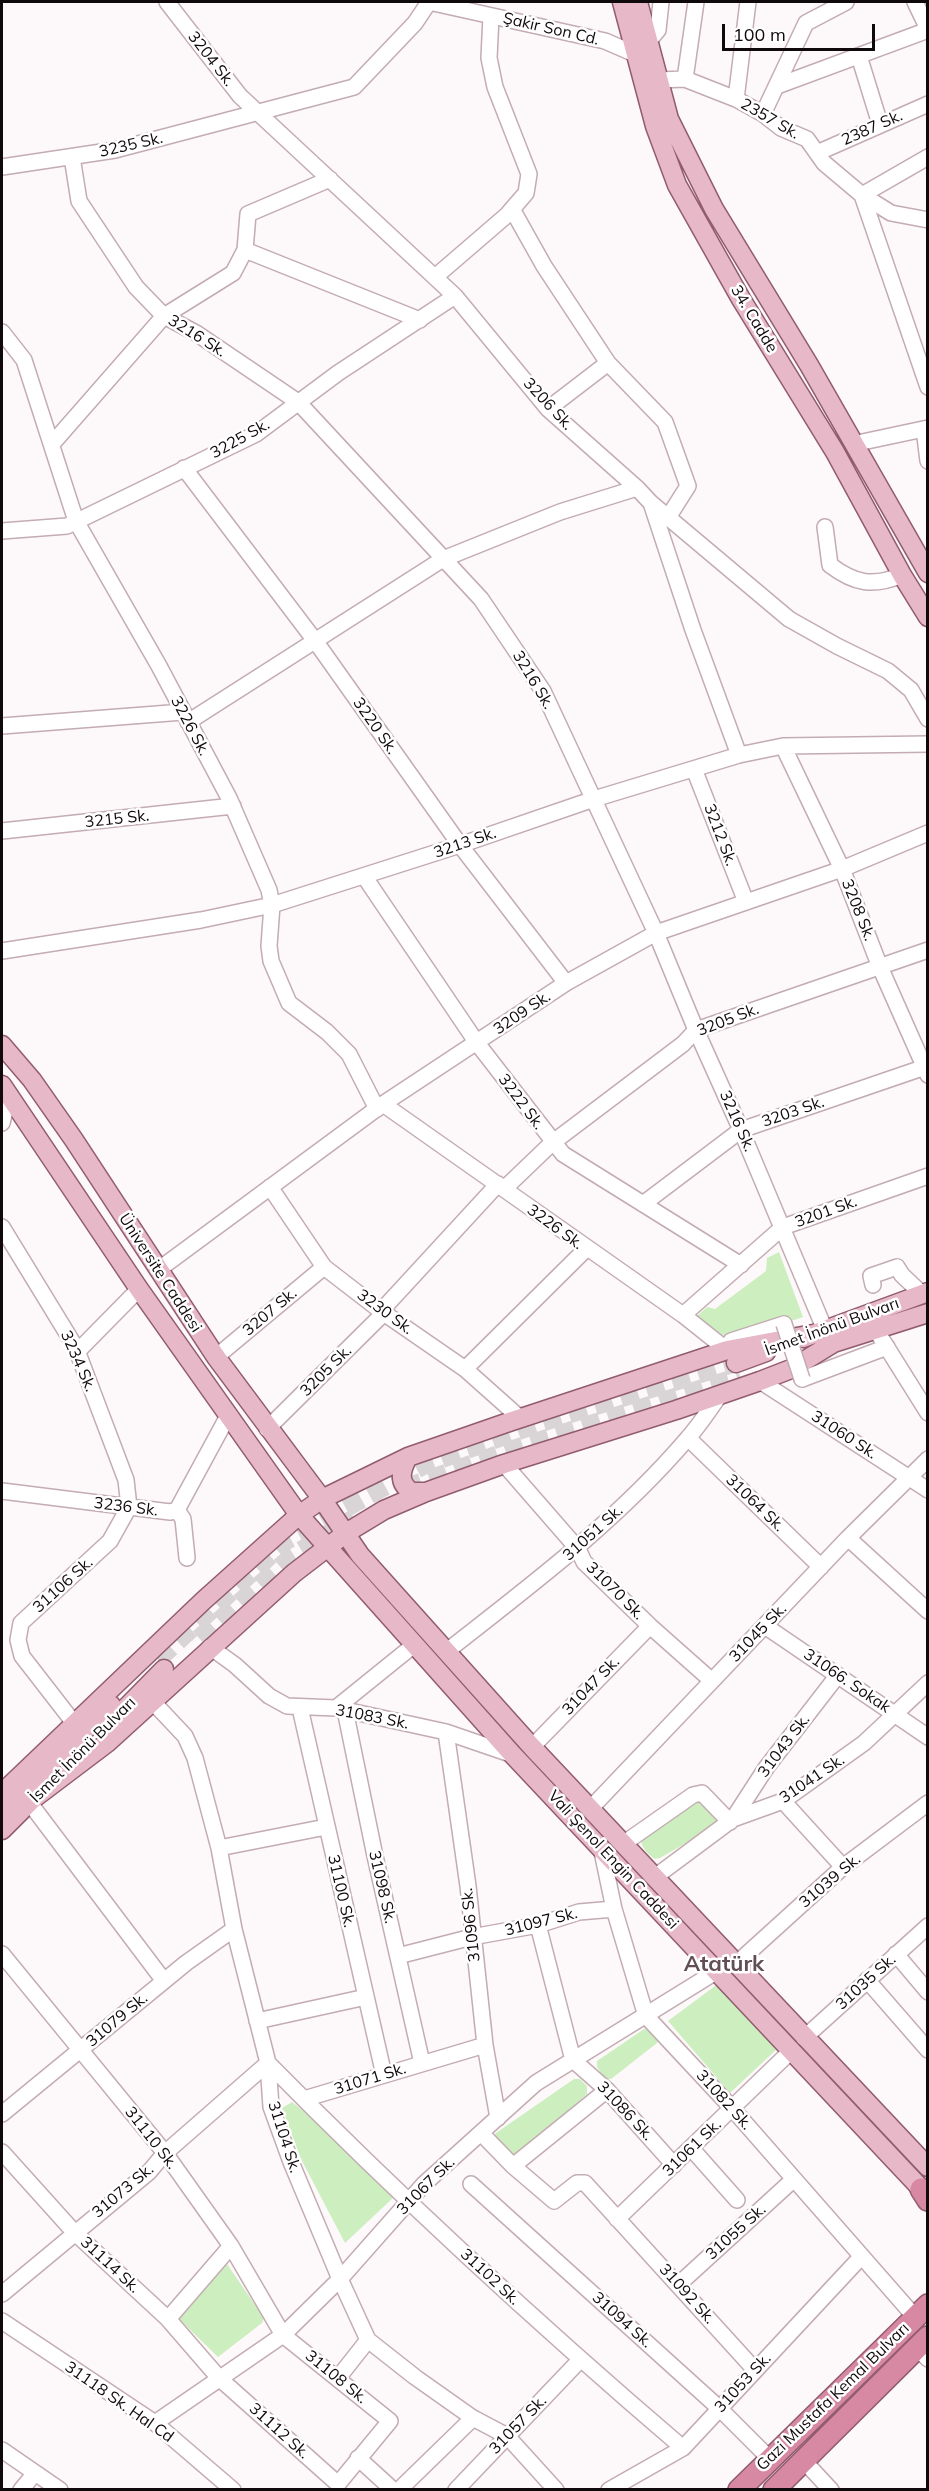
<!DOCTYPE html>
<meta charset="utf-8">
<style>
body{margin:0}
#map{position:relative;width:929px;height:2491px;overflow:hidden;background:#fdf8fa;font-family:Mulish,sans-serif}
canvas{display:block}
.frame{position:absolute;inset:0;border:3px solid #10090b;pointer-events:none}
.scale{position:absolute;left:722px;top:24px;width:153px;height:27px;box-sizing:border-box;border:3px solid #10090b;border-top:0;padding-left:8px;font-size:18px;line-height:21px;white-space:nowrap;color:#10090b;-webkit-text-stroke:4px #fff;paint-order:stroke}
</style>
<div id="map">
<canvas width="929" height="2491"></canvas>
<div class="frame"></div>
<div class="scale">100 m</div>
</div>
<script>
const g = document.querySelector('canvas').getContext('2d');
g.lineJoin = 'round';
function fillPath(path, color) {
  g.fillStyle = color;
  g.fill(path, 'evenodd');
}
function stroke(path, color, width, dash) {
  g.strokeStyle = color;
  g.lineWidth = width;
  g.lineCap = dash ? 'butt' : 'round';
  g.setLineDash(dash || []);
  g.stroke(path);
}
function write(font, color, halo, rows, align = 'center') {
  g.font = font + ' Mulish,sans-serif';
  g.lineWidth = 5;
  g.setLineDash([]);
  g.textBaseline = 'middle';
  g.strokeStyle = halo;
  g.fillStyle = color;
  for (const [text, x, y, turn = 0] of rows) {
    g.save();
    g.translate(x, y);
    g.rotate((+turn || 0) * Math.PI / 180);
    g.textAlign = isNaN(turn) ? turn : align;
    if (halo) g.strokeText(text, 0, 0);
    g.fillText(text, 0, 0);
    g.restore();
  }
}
fillPath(new Path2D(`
 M779,1252L803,1317L731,1341L697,1316L707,1307L715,1309L766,1271L767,1258Z
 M700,1801L719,1820L717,1825L660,1858L655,1859C648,1855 640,1846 641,1838Z
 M719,1983L778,2048L730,2093L668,2021Z
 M650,2028L658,2036L657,2043L611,2079H605L597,2067V2061L644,2029Z
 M574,2079H580L587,2086V2094L517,2156H511L494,2136L496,2133Z
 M292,2102L328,2130L394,2197L345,2243L301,2159L282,2108Z
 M227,2264L264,2318L262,2323L218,2357L179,2319Z`), '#cdefbf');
stroke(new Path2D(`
 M404,1488L507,1451L740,1376
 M199,1638L293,1555L354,1518
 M158,1660L286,1541L423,1466L541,1423L736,1363`), '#d9d4d6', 18, [18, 9]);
const minor = new Path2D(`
 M167,2L240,96L455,296L548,409L637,488L651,503L693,630L739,755
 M429,2L605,41L635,54
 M915,2L928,29
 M647,38L653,36L658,30L661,2
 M859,56L880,124
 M685,79L696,2
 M659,80L685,79L736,99L763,114L781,128L807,139L824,163L862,195L891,213L928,220
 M777,86L928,30
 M736,99L748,2
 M763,114L806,23L846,2
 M817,153L928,104
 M72,157L79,201L136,287L164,316L196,333L298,402L481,599L543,691L656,933L696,1030L741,1130L825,1330
 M928,157L862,195L928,387
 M2,167L115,150L354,87L415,23L429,2
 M512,209L544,266L608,363
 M245,250L248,214L330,179
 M435,277L507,215L526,193L529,174L495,87L489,58L491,16
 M2,332L24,360L76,521L159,666L229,798L269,890L272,905L269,946L271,961L289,1003L327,1032L349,1054L377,1109
 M548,409L608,363L665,422L688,486L669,516
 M924,429L928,461
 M52,444L164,316L233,273L245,250L420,320
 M853,444L928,428
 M184,468L316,642L460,845L566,983
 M651,503L789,619L837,646L888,671L911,690L928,719
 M825,527L830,565C855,584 873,587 902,575
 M2,531L67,526L256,434L338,373L455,296
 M188,722L443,559L560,512L637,488
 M2,726L183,712
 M783,746L842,869L880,967L928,1075
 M694,769L746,902
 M2,831L233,806
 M364,876L477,1043L563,1154L741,1265
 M2,951L201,920L272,905L460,845L594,799L739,755L783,746L928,744
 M383,1104L683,1315L727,1350
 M2,1123L9,1095
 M270,1187L324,1267L381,1311L465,1369L520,1418
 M504,1189L552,1143L683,1044L696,1030L928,950
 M643,1204L741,1130L928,1066
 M2,1227L76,1348L126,1480L129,1507
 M158,1270L383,1104L566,983L656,933L842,869L928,833
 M873,1285L871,1276L897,1267L902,1275L922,1294
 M381,1311L498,1184
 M683,1315L783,1227L928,1176
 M876,1330L928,1413
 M731,1341L784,1324
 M77,1352L139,1289
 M216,1357L324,1267
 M465,1369L586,1249
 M802,1379L887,1347
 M760,1381L928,1490
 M267,1429L384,1313
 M688,1438L821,1567
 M504,1464L578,1549L584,1562L650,1626L712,1681
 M2,1491L170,1512L177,1510L229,1414
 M177,1510L183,1519L187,1558
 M848,1538L928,1611
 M765,1626L928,1737
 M210,1647L235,1665L269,1696L287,1706L336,1708L446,1732L513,1755
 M447,1651C531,1585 617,1521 687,1439C699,1426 709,1410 720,1395
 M152,1701L185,1736L195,1758L219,1848L234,1929L268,2063L271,2107L291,2162L340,2279L368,2340L415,2377L473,2418L507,2436L556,2490
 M300,1708L384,2075
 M336,1708L414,1645
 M345,1710L375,1856L422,2063
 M74,1723L22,1656L18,1640L21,1623L110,1541L129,1507
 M446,1732L468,1886L485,2045L498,2118
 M532,1747L650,1626
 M783,1801L843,1867
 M29,1802L164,1981
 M590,1809L848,1538L928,1459
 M733,1819L766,1768L838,1675
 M623,1844L693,1795L702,1793L730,1822
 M601,1847L614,1909L646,2016L731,2107L915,2317
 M219,1848L326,1827
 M655,1877L733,1819L783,1801L864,1743L928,1683
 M538,1925L573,2060L607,2090L674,2165
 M2,1954L165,2153L231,2246L283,2335L390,2421L338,2484L219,2378L168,2319L74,2232L2,2152
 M896,1954L928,1992
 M398,1956L472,1937L538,1925L579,1912L614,1909
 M736,1964L843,1867L928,1803
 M867,1980L928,2050
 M257,2021L366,1997
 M804,2038L928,1926
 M268,2063C401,2198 539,2325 683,2448
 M304,2099L485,2045
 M2,2114L186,1963L234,1929
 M481,2133L513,2166L554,2201L577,2183H585L755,2370
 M691,2148L737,2200
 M513,2166L607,2090
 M471,2184L719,2408L770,2459
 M617,2219L791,2051
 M679,2284L794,2179
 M2,2294L149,2172L165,2153L268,2063
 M168,2319L231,2246
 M2,2321L155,2423L233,2490
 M917,2348L928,2359
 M338,2378L368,2340
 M155,2423L283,2335L340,2279L424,2184L536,2083L717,1971
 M2,2450L60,2490
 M358,2458L393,2490
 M804,2461L831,2490
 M21,2490L35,2473
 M399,2490L473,2418
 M456,2490L580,2360
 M609,2490L683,2448L861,2257`);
const major = new Path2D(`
 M622,2L655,126L677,185L741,299L835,452L902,575L928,617
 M638,2L669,119L714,209L809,365L928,573
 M2,1045L32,1080L74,1140L216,1357L322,1499L360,1555L532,1747L928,2167
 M2,1085L139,1289L299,1515L513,1755L928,2196
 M803,1338L928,1292
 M824,1346L928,1313
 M736,1363L766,1352
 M408,1457C401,1470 397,1483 412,1492H426
 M106,1728L164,1669
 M2,1793L203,1601L299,1515L322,1499L408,1457L509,1422L727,1350L813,1334
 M29,1802L107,1743L294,1573L346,1533L384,1510L426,1492L504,1464L676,1410L760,1381L791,1369L835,1342
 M2,1809L111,1705
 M2,1830L37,1795`);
const highway = new Path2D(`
 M921,2189L928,2200
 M739,2490L928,2305
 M774,2490L928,2337`);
stroke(minor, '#c3acb2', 18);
stroke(major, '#915c6e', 21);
stroke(highway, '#915c6e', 24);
stroke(minor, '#fff', 15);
stroke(major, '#e7b8c8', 18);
stroke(highway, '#d788a3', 21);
const minorBridge = new Path2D(`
 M784,1324L802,1379`);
stroke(minorBridge, '#c3acb2', 18, []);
stroke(minorBridge, '#fff', 15);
write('16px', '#10090b', '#fff', [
 ["Şakir Son Cd.",551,29,13],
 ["3204 Sk.",211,59,52],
 ["2357 Sk.",770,119,30],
 ["2387 Sk.",872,128,-24],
 ["3235 Sk.",131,145,-13],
 ["34. Cadde",754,319,59],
 ["3216 Sk.",197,336,32],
 ["3206 Sk.",548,404,47],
 ["3225 Sk.",240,439,-29],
 ["3216 Sk.",533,680,59],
 ["3226 Sk.",190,726,62],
 ["3220 Sk.",375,726,55],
 ["3215 Sk.",117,819,-6],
 ["3212 Sk.",720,835,69],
 ["3213 Sk.",465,843,-19],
 ["3208 Sk.",858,910,68],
 ["3209 Sk.",522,1013,-34],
 ["3205 Sk.",728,1020,-21],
 ["3222 Sk.",521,1102,53],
 ["3203 Sk.",793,1112,-19],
 ["3216 Sk.",737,1121,66],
 ["3201 Sk.",826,1212,-20],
 ["3226 Sk.",555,1227,36],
 ["Üniversite Caddesi",160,1273,57],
 ["3207 Sk.",270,1312,-40],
 ["3230 Sk.",385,1312,36],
 ["İsmet İnönü Bulvarı",832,1327,-20],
 ["3234 Sk.",78,1361,66],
 ["3205 Sk.",326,1371,-45],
 ["31060 Sk.",844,1435,33],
 ["31064 Sk.",755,1503,44],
 ["3236 Sk.",126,1507,7],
 ["31051 Sk.",593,1533,-42],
 ["31106 Sk.",63,1585,-42],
 ["31070 Sk.",615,1591,45],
 ["31045 Sk.",758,1633,-46],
 ["31066. Sokak",847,1681,34],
 ["31047 Sk.",591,1686,-46],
 ["31083 Sk.",372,1717,11],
 ["31043 Sk.",784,1746,-53],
 ["İsmet İnönü Bulvarı",83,1750,-45],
 ["31041 Sk.",812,1779,-34],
 ["Vali Şenol Engin Caddesi",613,1860,47],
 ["31039 Sk.",830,1881,-40],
 ["31098 Sk.",382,1887,77],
 ["31100 Sk.",341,1891,77],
 ["31097 Sk.",541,1922,-14],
 ["31096 Sk.",471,1925,-96],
 ["31035 Sk.",866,1982,-42],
 ["31079 Sk.",117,2020,-40],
 ["31071 Sk.",370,2079,-17],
 ["31082 Sk.",724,2100,48],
 ["31086 Sk.",625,2111,47],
 ["31104 Sk.",284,2137,72],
 ["31110 Sk.",151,2138,52],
 ["31061 Sk.",692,2148,-44],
 ["31067 Sk.",426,2186,-45],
 ["31073 Sk.",123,2191,-40],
 ["31055 Sk.",736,2232,-42],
 ["31114 Sk.",110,2265,43],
 ["31102 Sk.",490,2277,43],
 ["31092 Sk.",687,2294,48],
 ["31094 Sk.",622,2320,42],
 ["31108 Sk.",336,2377,39],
 ["31053 Sk.",743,2383,-47],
 ["Gazi Mustafa Kemal Bulvarı",833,2397,-44],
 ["31118 Sk. Hal Cd",119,2402,35],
 ["31057 Sk.",518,2425,-46],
 ["31112 Sk.",279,2431,42]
]);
write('bold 22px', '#624e54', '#fff', [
 ["Atatürk",724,1964]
]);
</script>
